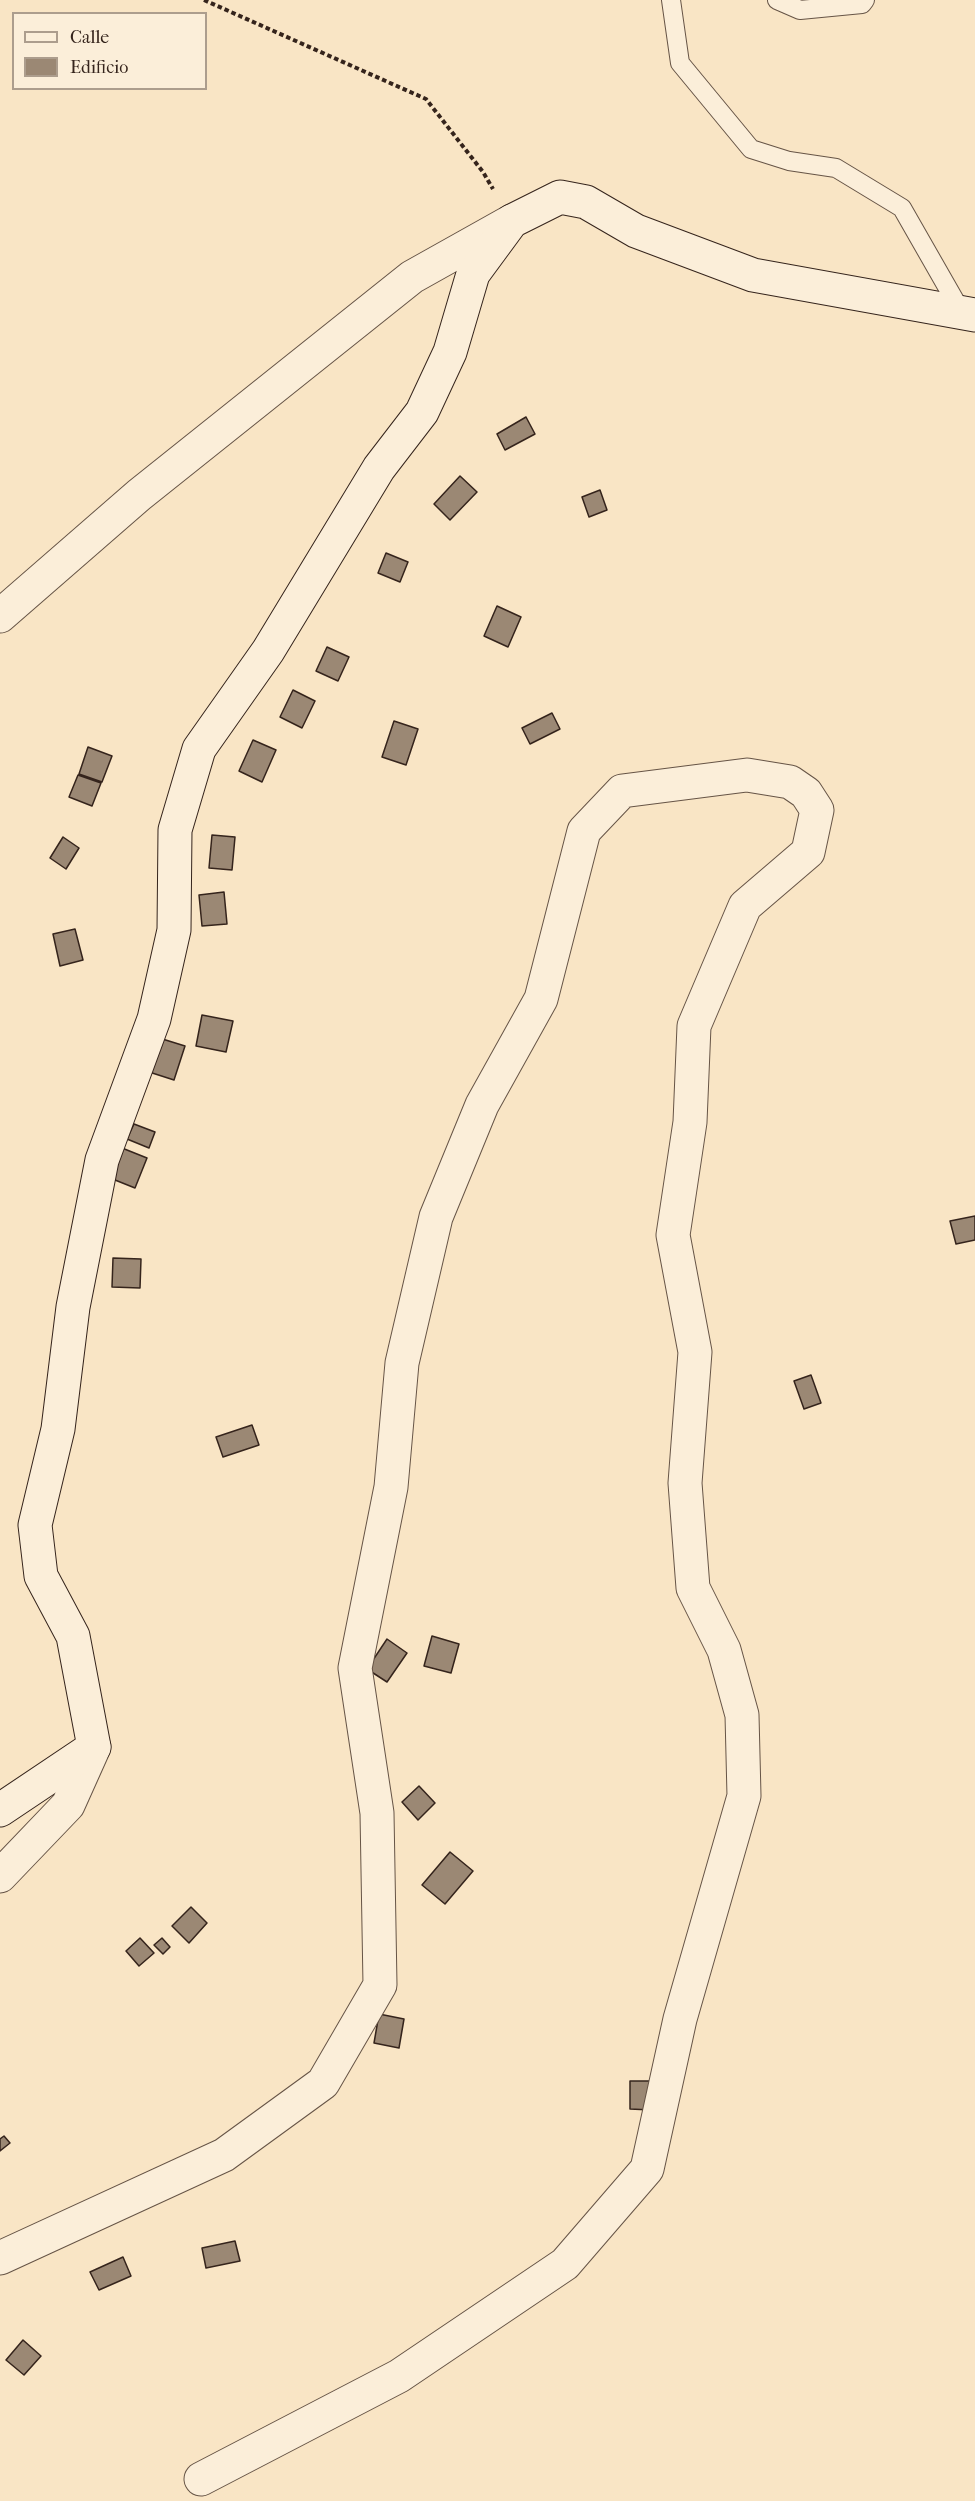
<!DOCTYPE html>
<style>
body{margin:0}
#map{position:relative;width:975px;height:2501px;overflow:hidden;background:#f9e5c5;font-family:"IM FELL French Canon",serif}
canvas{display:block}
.legend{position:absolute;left:12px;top:12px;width:195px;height:78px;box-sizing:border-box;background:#fbeed9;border:2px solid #ac9d8d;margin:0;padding:8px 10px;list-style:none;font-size:18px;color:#35241c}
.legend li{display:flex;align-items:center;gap:12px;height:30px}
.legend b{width:30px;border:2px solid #ac9d8d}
</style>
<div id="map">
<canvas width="975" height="2501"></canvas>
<ul class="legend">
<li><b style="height:8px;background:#fbeed9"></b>Calle</li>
<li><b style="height:16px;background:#9b8874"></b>Edificio</li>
</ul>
</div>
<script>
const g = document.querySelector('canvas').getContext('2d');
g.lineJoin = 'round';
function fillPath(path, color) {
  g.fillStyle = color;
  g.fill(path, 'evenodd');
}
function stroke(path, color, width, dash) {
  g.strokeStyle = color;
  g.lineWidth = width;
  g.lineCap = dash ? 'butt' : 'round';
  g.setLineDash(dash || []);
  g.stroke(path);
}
const building = new Path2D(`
 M526,417L535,434L505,450L497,434Z
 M460,476L477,492L450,520L434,504Z
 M600,490L607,510L589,517L582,497Z
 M386,553L408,562L400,582L378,573Z
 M497,606L521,617L508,647L484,636Z
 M327,647L349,657L338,681L316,671Z
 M293,690L315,701L302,728L280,717Z
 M552,713L560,729L530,744L522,728Z
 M394,721L418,729L406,765L382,757Z
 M253,740L276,750L262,782L239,771Z
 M88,747L112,756L102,782L79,774Z
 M78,775L101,783L92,806L69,797Z
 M212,835L235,837L232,870L209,868Z
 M63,837L79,848L66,869L50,858Z
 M224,892L227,924L202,926L199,895Z
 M75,929L83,960L60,966L53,934Z
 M202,1015L233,1021L226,1052L196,1046Z
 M156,1037L185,1046L174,1080L146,1071Z
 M134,1124L155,1132L149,1148L127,1139Z
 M122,1148L147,1158L135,1188L110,1178Z
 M975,1216V1240L956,1244L950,1221Z
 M113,1258L141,1259L140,1288L112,1287Z
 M811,1375L821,1403L804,1409L794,1381Z
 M252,1425L259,1445L223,1457L216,1437Z
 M432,1636L459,1644L451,1673L424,1666Z
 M387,1639L407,1653L387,1682L367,1669Z
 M419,1786L435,1803L418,1820L402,1802Z
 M450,1852L473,1871L445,1904L422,1885Z
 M191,1907L207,1923L189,1943L172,1926Z
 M140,1938L154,1953L139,1966L126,1951Z
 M162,1938L170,1947L163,1954L154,1945Z
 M379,2014L404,2019L399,2048L374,2043Z
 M630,2081H651V2110L630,2109Z
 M4,2136L10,2143L0,2151V2139Z
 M235,2241L240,2261L206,2268L202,2248Z
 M123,2257L131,2276L99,2290L90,2272Z
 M23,2340L41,2356L24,2375L6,2360Z`);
fillPath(building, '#9b8874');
stroke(building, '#35241c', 1.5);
const service = new Path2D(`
 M671,0L680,63L751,149L789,161L836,168L902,208L962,313
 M777,0L800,10L862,4L865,0`);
const minor = new Path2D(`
 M0,616L139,495L412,277L512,221
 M0,1876L68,1805L94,1747
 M0,2258L224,2155L323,2083L380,1985L377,1813L355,1668L391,1487L402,1363L436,1217L482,1105L541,999L584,831L622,791L747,775L790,782L806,793L817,810L808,852L745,906L694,1026L690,1122L673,1235L695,1352L685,1483L693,1588L724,1650L742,1715L744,1796L680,2019L647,2169L565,2264L399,2376L201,2479`);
const secondary = new Path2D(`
 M0,1810L94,1747L73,1636L41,1576L35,1525L58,1429L73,1307L102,1160L154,1019L174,930L175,830L199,749L268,651L379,468L422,412L450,352L473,274L512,221L560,197L586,202L636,231L753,275L975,315`);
stroke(service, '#665446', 20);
stroke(minor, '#665446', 35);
stroke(secondary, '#35241c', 35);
stroke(new Path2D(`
 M204,0L426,99L483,172L493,189`), '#35241c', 4, [4.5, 3]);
stroke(service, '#fbeed9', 18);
stroke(minor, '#fbeed9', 33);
stroke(secondary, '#fbeed9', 33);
</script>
